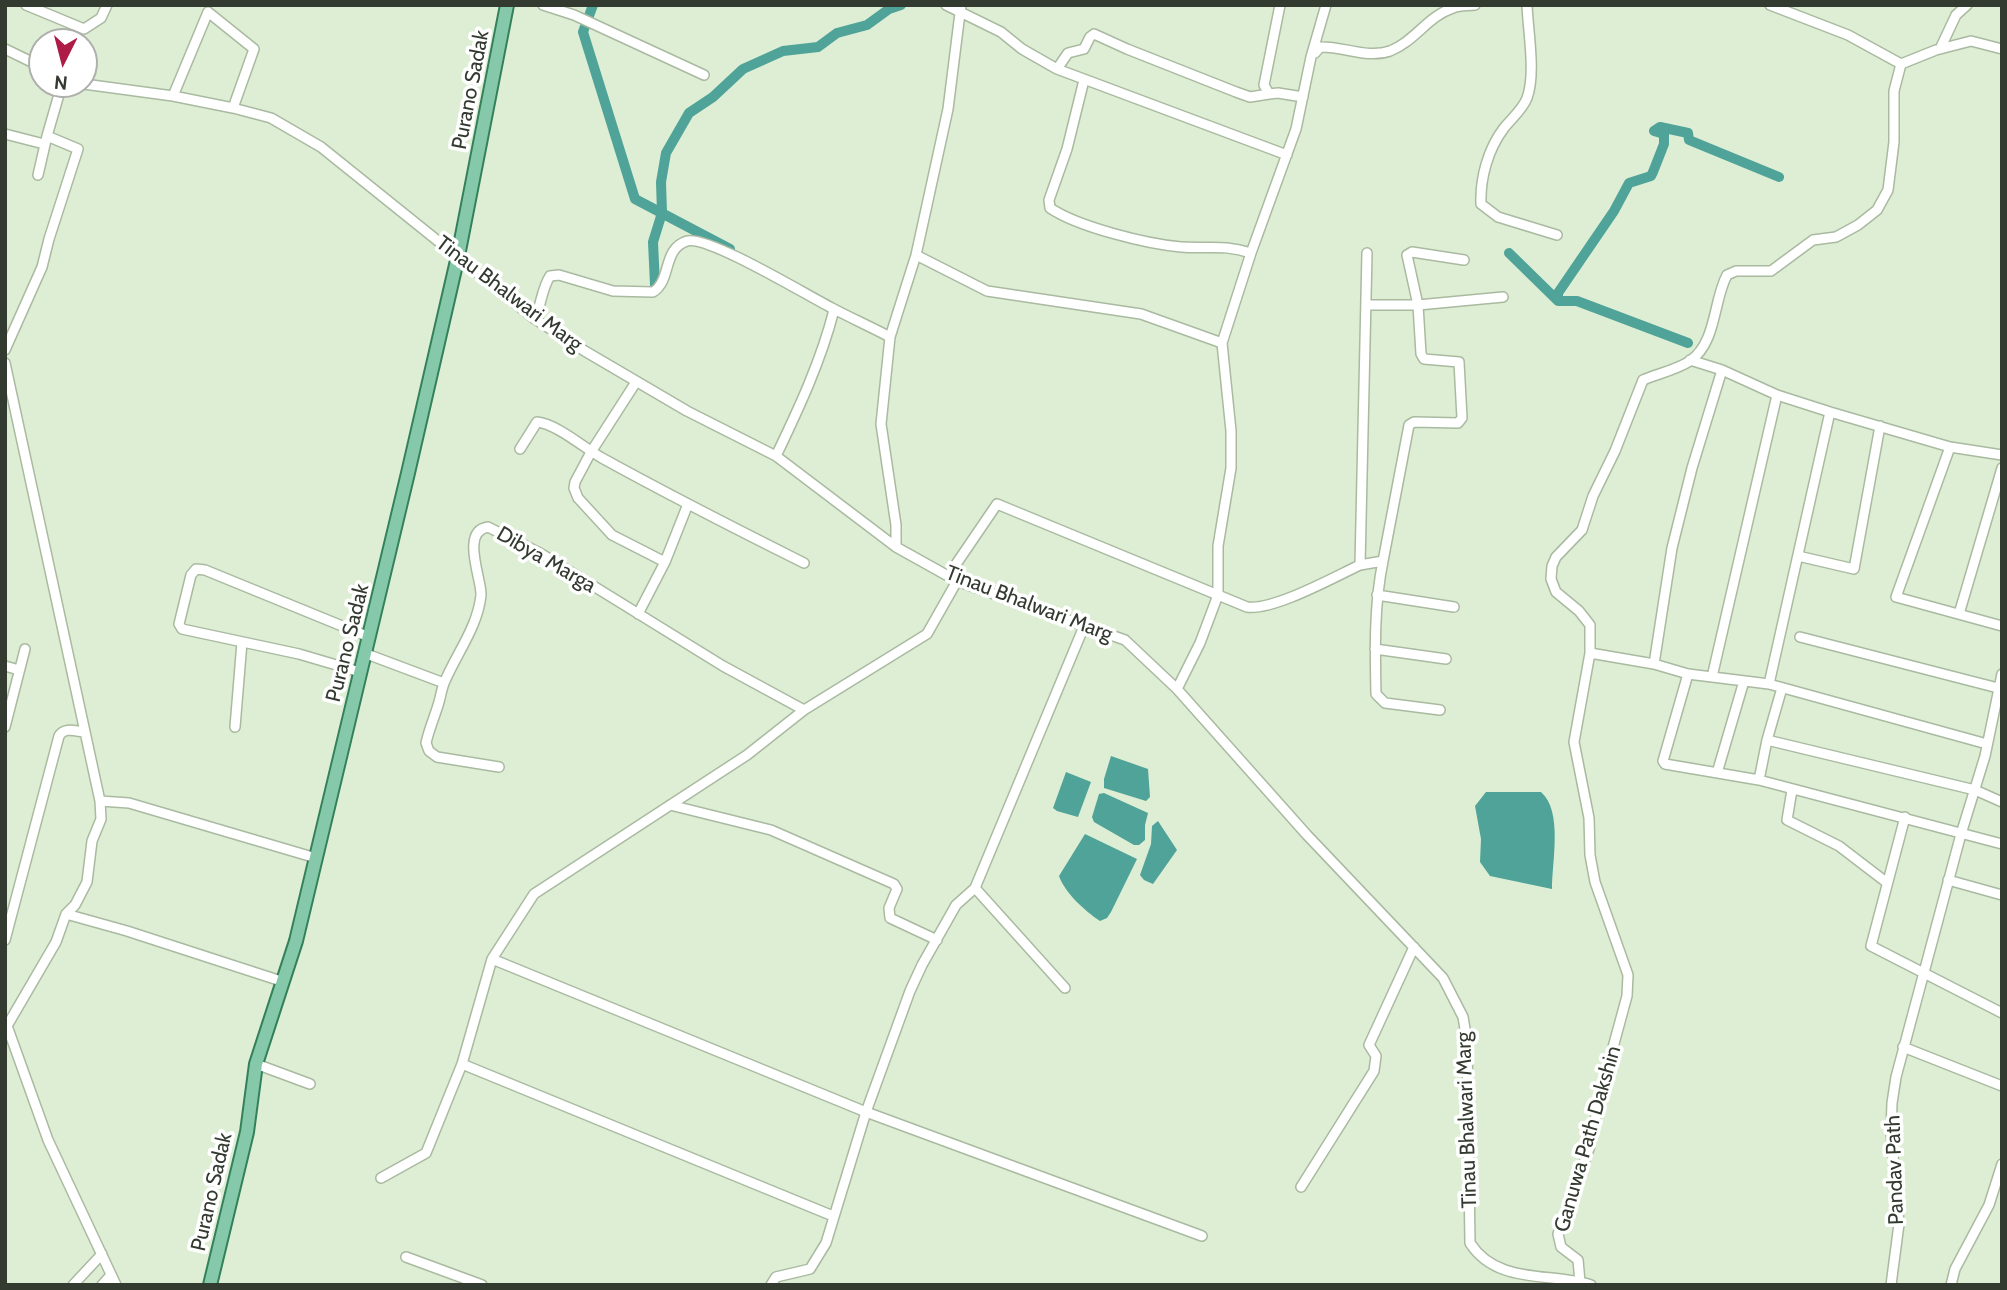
<!DOCTYPE html>
<style>
body{margin:0}
#map{position:relative;width:2007px;height:1290px;overflow:hidden;background:#ddeed4;font-family:Cabin,sans-serif}
canvas{display:block}
.frame{position:absolute;inset:0;border:7px solid #333a30;pointer-events:none}
.north{position:absolute;left:28px;top:28px;width:70px;height:70px;box-sizing:border-box;background:#fff;border:2px solid #adb0ac;border-radius:50%;rotate:186deg;font-size:19px;font-weight:700;line-height:28px;text-align:center;color:#333a30}
.north::after{content:'';display:block;margin:auto;width:24px;height:32px;background:#ae1b46;clip-path:polygon(50% 0,100% 100%,50% 72%,0 100%)}
</style>
<div id="map">
<canvas width="2007" height="1290"></canvas>
<div class="frame"></div>
<div class="north">N</div>
</div>
<script>
const g = document.querySelector('canvas').getContext('2d');
g.lineJoin = 'round';
function fillPath(path, color) {
  g.fillStyle = color;
  g.fill(path, 'evenodd');
}
function stroke(path, color, width, dash) {
  g.strokeStyle = color;
  g.lineWidth = width;
  g.lineCap = dash ? 'butt' : 'round';
  g.setLineDash(dash || []);
  g.stroke(path);
}
function write(font, color, halo, rows, align = 'center') {
  g.font = font + ' Cabin,sans-serif';
  g.lineWidth = 7;
  g.setLineDash([]);
  g.textBaseline = 'middle';
  g.strokeStyle = halo;
  g.fillStyle = color;
  for (const [text, x, y, turn = 0] of rows) {
    g.save();
    g.translate(x, y);
    g.rotate((+turn || 0) * Math.PI / 180);
    g.textAlign = isNaN(turn) ? turn : align;
    if (halo) g.strokeText(text, 0, 0);
    g.fillText(text, 0, 0);
    g.restore();
  }
}
fillPath(new Path2D(`
 M1111,756L1148,769L1150,797L1146,801L1104,788V779Z
 M1066,772L1091,782L1078,817L1057,811L1053,808Z
 M1486,792H1541C1563,811 1552,861 1552,889L1490,876L1480,862L1481,839L1475,806Z
 M1104,793L1148,813L1145,825V840L1139,845H1134L1094,822L1092,817L1099,794Z
 M1158,821L1177,850L1153,884L1144,880L1140,875L1151,844L1152,826Z
 M1085,834L1137,859L1111,912L1107,918L1100,921C1085,911 1065,893 1059,876Z`), '#4fa398');
stroke(new Path2D(`
 M593,5L583,32L635,199L730,249
 M1509,253L1558,301H1577L1688,343
 M655,285L653,242L662,213L661,182L666,153L689,113L713,97L743,69L783,51L818,47L837,33L867,25L889,9L901,5
 M1558,301V293L1614,211L1629,183L1651,176L1653,172L1664,144V134L1654,131L1660,127L1688,133L1689,140L1779,177`), '#4fa398', 10);
const minor = new Path2D(`
 M26,5L84,29L101,18L107,5
 M543,5L574,15L704,75
 M946,5L1001,32L1022,49L1057,69L1287,155
 M1280,5L1264,85L1269,94L1278,93L1303,97
 M1527,5C1528,31 1536,74 1527,98C1523,109 1512,118 1504,128C1488,149 1480,178 1481,204L1498,217L1557,235
 M1770,5L1848,35L1901,64L1936,50L1971,41L2002,49
 M5,49L42,67
 M1940,49L1956,15L1967,5
 M1315,53L1320,47C1343,46 1367,59 1390,51C1414,42 1428,16 1453,8C1459,5 1468,6 1475,5
 M1057,69L1068,53L1084,49L1090,37L1094,34L1127,49L1236,92L1250,97L1269,94
 M1084,80L1067,149L1049,200L1050,208C1078,227 1147,244 1181,247C1208,249 1224,244 1251,253
 M84,84L173,96L233,108L271,118L321,147L535,319L583,350L687,411L776,456L896,547L957,581L1125,640L1177,689L1307,835L1443,978L1463,1017L1467,1041L1470,1243C1497,1285 1550,1272 1591,1285
 M173,96L208,12L254,49L233,108
 M5,134L44,144
 M38,175L47,136
 M916,255L987,291L1141,314L1222,343
 M1366,305H1418L1503,297
 M535,319C541,305 542,288 550,276L559,275L613,291L653,292C672,280 662,249 687,241C708,235 808,296 832,308C851,318 871,327 890,337
 M5,350L42,267L49,239L78,149L47,136L62,84
 M1690,360L1722,370L1777,395L1830,412L1950,447L2002,455
 M5,363L100,801
 M636,382L591,452L575,482L574,488L578,498L612,535L665,562
 M1950,447L1896,597L2002,626
 M520,449L537,422C557,424 584,448 602,458C669,495 736,529 804,563
 M776,456C799,408 821,361 834,310
 M896,547V525L881,424L890,337L916,255L948,109L961,5
 M1798,556L1854,569L1880,426
 M1383,561L1409,425L1414,422L1458,423L1462,418L1459,362L1424,359L1421,354L1418,305L1407,255L1412,252L1464,260
 M1360,565L1383,561C1374,605 1375,649 1376,694L1385,703L1440,710
 M948,576L997,504L1247,607C1273,611 1334,577 1360,565L1367,253
 M1377,595L1454,607
 M638,614L665,562L688,504
 M1959,614L2002,468
 M1800,637L1998,688
 M1375,649L1446,659
 M364,653L444,683
 M1590,653L1654,664L1688,674L1769,684L1987,744
 M1654,664L1672,548L1692,468L1722,370
 M5,666L19,670
 M360,672L299,654L182,629L179,624L191,575L196,569L205,570L369,637
 M1688,674L1663,761L1665,764L1759,780L2002,844
 M1712,677L1777,395
 M1769,684L1830,412
 M1177,689L1200,643L1218,595V546L1231,468V431L1222,343L1251,253L1296,129L1311,57L1326,5
 M5,727L25,649
 M235,727L242,642
 M1767,740L1975,790L2002,802
 M499,767L437,757L429,751L426,743C429,729 435,716 439,702C441,695 442,687 445,681C457,653 478,626 481,595C482,580 460,531 488,527L540,553L723,666L804,710
 M1717,773L1744,681
 M1759,780L1767,740L1782,688
 M1792,790L1787,820L1839,846L1886,882
 M670,805L771,830L894,884L897,889L889,908L890,918L937,940
 M1905,817L1871,946L2002,1013
 M1948,880L2002,895
 M975,888L1065,988
 M66,914L127,931L281,981
 M5,940L59,736C64,727 75,731 84,732
 M492,959L866,1112L1202,1236
 M6,1023L48,1140L116,1285
 M7,1026L56,942L66,914L75,905L87,882L92,841L101,819L100,801L129,803L316,858
 M1903,1047L2002,1086
 M256,1064L310,1084
 M462,1064L833,1216
 M381,1178L426,1153L462,1064L492,959L534,894L747,755L804,710L927,634L957,581
 M1301,1187L1374,1071L1376,1056L1369,1045L1414,947
 M406,1257L482,1285
 M1580,1282L1578,1260L1561,1247L1558,1234L1590,1146L1600,1095L1627,996L1628,975L1595,882L1590,855L1589,818L1574,742L1590,653V625L1579,611L1556,592L1551,579L1552,566L1556,557L1582,530L1593,496L1615,451L1643,380C1657,374 1676,370 1690,361C1717,342 1713,301 1727,275L1736,271H1771L1813,240L1836,237L1858,225L1877,210L1888,190L1894,142V91L1901,64
 M73,1285L102,1254
 M102,1285L111,1275
 M771,1285L776,1277L810,1269L826,1243L866,1112L910,991L922,965L956,905L975,888L1085,624
 M1891,1285L1899,1224L1891,1132L1892,1103L1896,1077L1961,834L1985,756L2002,674
 M1951,1285L1955,1269L1989,1205L2002,1164`);
const major = new Path2D(`
 M210,1285L247,1132L256,1064L296,941L408,473L458,256L507,5`);
stroke(minor, '#a9baa1', 12);
stroke(major, '#34805b', 16);
stroke(minor, '#fff', 9);
stroke(major, '#85c9aa', 12);
write('21px', '#333a30', '#fff', [
 ["Purano Sadak",471,90,-79],
 ["Tinau Bhalwari Marg",509,294,37],
 ["Dibya Marga",546,560,30],
 ["Tinau Bhalwari Marg",1029,604,21],
 ["Purano Sadak",348,643,-76],
 ["Tinau Bhalwari Marg",1467,1120,-92],
 ["Ganuwa Path Dakshin",1588,1139,-74],
 ["Pandav Path",1895,1170,-92],
 ["Purano Sadak",212,1192,-77]
]);
</script>
